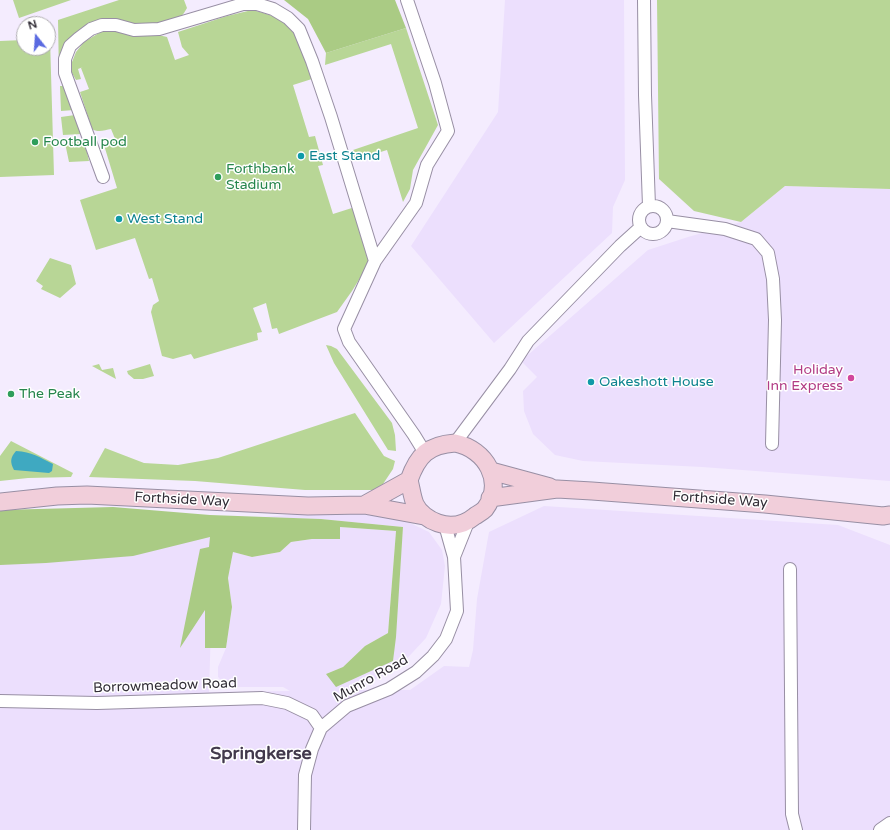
<!DOCTYPE html>
<style>
body{margin:0}
#map{position:relative;width:890px;height:830px;overflow:hidden;background:#f4ecfe;font-family:"Varela Round",sans-serif}
canvas{display:block}
.north{position:absolute;left:16px;top:16px;width:40px;height:40px;box-sizing:border-box;background:#fff;border:1px solid #adabaf;border-radius:50%;rotate:343deg;font-size:11px;font-weight:700;line-height:16px;text-align:center;color:#322e37}
.north::after{content:'';display:block;margin:auto;width:14px;height:18px;background:#5a6ae1;clip-path:polygon(50% 0,100% 100%,50% 72%,0 100%)}
</style>
<div id="map">
<canvas width="890" height="830"></canvas>
<div class="north">N</div>
</div>
<script>
const g = document.querySelector('canvas').getContext('2d');
g.lineJoin = 'round';
function fillPath(path, color) {
  g.fillStyle = color;
  g.fill(path, 'evenodd');
}
function stroke(path, color, width, dash) {
  g.strokeStyle = color;
  g.lineWidth = width;
  g.lineCap = dash ? 'butt' : 'round';
  g.setLineDash(dash || []);
  g.stroke(path);
}
function write(font, color, halo, rows, align = 'center') {
  g.font = font + ' "Varela Round",sans-serif';
  g.lineWidth = 3;
  g.setLineDash([]);
  g.textBaseline = 'middle';
  g.strokeStyle = halo;
  g.fillStyle = color;
  for (const [text, x, y, turn = 0] of rows) {
    g.save();
    g.translate(x, y);
    g.rotate((+turn || 0) * Math.PI / 180);
    g.textAlign = isNaN(turn) ? turn : align;
    if (halo) g.strokeText(text, 0, 0);
    g.fillText(text, 0, 0);
    g.restore();
  }
}
fillPath(new Path2D(`
 M505,0H624L625,180L613,207L612,233L494,343L411,246L498,112Z
 M785,186L890,189V481L702,467L583,461L555,455L533,434L524,411L523,391L537,377L521,361L648,250L688,237L741,222Z
 M544,506L838,525L890,545V830H0V516L214,526L209,692L290,691L283,687H232L225,684L218,677V667L226,648L232,607L228,578L233,552L252,557L280,552L291,542L312,539H339L340,527L396,531L388,633L365,646L343,667L326,674L393,661L403,527L321,519L263,517L336,511L385,514L410,523L429,532L442,550L445,566L441,604L426,638L400,666L355,690H410L444,666L469,667L473,650L477,599L489,532Z`), '#ecdffd');
fillPath(new Path2D(`
 M13,0H71L19,18Z
 M119,0H184L187,8L184,13L178,20L158,25H138L118,22L77,37L64,77H59L58,20Z
 M657,0H890V189L785,186L741,222L694,211L659,179Z
 M252,10C268,14 285,19 296,31C301,37 311,68 315,78L293,85L309,137L315,136L323,165L318,166L333,214L355,207L369,260L365,270L352,291L337,312L279,334L277,328L272,329L266,303L253,308L262,332L257,333L258,340L194,359L191,354L173,359L162,356L151,312L153,305L159,301L152,278L149,279L135,238L96,250L80,200L117,188L104,145L116,141L111,129C105,130 98,133 92,129L80,92L89,89L81,68L83,67L78,69L81,79L76,80L72,73V62L76,52L84,42L104,30L154,34L167,37L175,60L189,55L182,47L178,32L227,16Z
 M406,28L438,125L413,170L410,189L403,202L387,150L355,160L353,150L418,128L391,44L325,65L326,53Z
 M48,39H50L54,175L0,177V41L24,40V48H48Z
 M60,86H66L74,110L61,111Z
 M75,115L82,134L63,135L61,117Z
 M84,139L89,161L69,162L65,143Z
 M50,258L71,265L76,284L60,298L41,289L43,286L36,281Z
 M326,345L331,346L337,349L392,423L395,435L396,451L388,450L334,363Z
 M99,364L102,370L113,368L116,379L92,366Z
 M150,364L154,376L143,379H134L128,374L127,371Z
 M355,413L384,456L395,461L393,469L383,484L373,490H305L195,481L89,477L105,448L144,463L178,465L218,458Z
 M11,441L73,473L71,477L28,478L0,481V456Z`), '#b8d696');
fillPath(new Path2D(`
 M284,0H395L406,28L326,53L308,19Z
 M113,507L210,515L321,519L403,527L396,637L393,661L336,687L326,674L343,667L365,646L388,633L396,531L340,527V539H312L291,542L280,552L252,557L233,552L228,578L232,607L226,648H205V610L180,648L200,549L209,547L210,537L133,556L46,563L0,565V510Z`), '#aacb84');
fillPath(new Path2D(`
 M16,451C32,452 39,457 53,464L52,471L49,473L14,470C10,462 10,458 16,451Z`), '#3fa9c1');
const street = new Path2D(`
 M644,0L645,95L649,206
 M103,177L65,73V59L70,46L79,38L91,29L102,25H116L134,30L159,29L243,4H257L273,9L288,18L299,29L312,61L331,117L375,261L344,329L349,342L414,435L425,453
 M639 220a14 14 0 1 1 28 0a14 14 0 1 1-28 0Z
 M667,221L725,229L756,239L768,253L773,279L775,320L772,444
 M375,261L416,203L427,165L448,131L435,83L407,0
 M455,443L510,369L528,341L620,246L641,227
 M445,525L454,557L468,522
 M790,569L792,814L796,830
 M0,701L97,703L262,698L287,703L312,715L321,728
 M304,830L305,775L312,749L321,728L347,706L389,689L416,672L433,656L446,639L457,611L454,557
 M880,830L890,823`);
const secondary = new Path2D(`
 M455,443C486,449 505,482 485,509C482,512 478,514 475,516C464,525 452,528 438,523C429,520 419,513 415,504C412,497 411,487 409,480C418,455 428,445 455,443Z
 M491,471L550,487
 M490,498L557,489L592,491L765,504L883,516L890,515
 M0,502L57,496L87,495L308,506L364,505L424,516
 M364,505L409,480`);
stroke(street, '#988fa4', 14);
stroke(secondary, '#988fa4', 19);
stroke(street, '#fff', 12);
stroke(secondary, '#f1ceda', 17);
for (const [x, y, r, color] of [
 [35,142,4,"#2e9e5b"],
 [301,156,4,"#0f9aa8"],
 [218,177,4,"#2e9e5b"],
 [119,219,4,"#0f9aa8"],
 [851,378,4,"#d1479c"],
 [591,382,4,"#0f9aa8"],
 [11,394,4,"#2e9e5b"]
]) {
  const dot = new Path2D();
  dot.arc(x, y, r, 0, 2 * Math.PI);
  g.fillStyle = color;
  g.fill(dot);
  stroke(dot, '#fff', 1.5);
}
write('14px', '#27864d', '#fff', [
 ["Football pod",43,142],
 ["Forthbank",226,169],
 ["Stadium",226,185],
 ["The Peak",19,394]
], 'left');
write('14px', '#0d838f', '#fff', [
 ["East Stand",309,156],
 ["West Stand",127,219],
 ["Oakeshott House",599,382]
], 'left');
write('14px', '#b23c85', '#fff', [
 ["Holiday",843,370],
 ["Inn Express",843,386]
], 'right');
write('14px', '#322e37', '#fff', [
 ["Forthside Way",182,500,3],
 ["Forthside Way",720,500,4],
 ["Munro Road",371,679,-29],
 ["Borrowmeadow Road",165,686,-2]
]);
write('bold 18px', '#42394c', '#fff', [
 ["Springkerse",261,754]
]);
</script>
